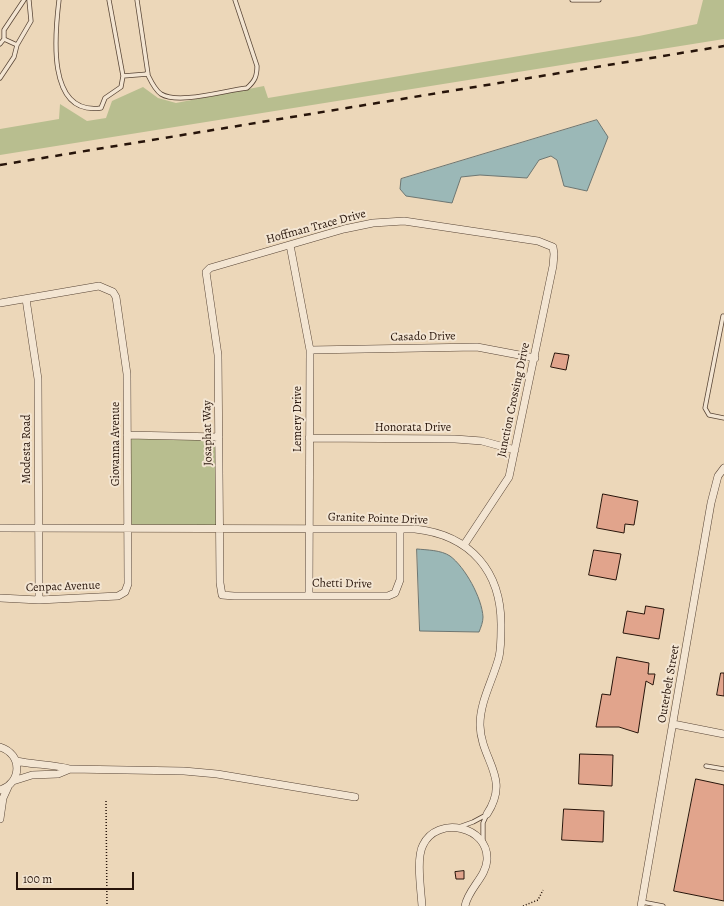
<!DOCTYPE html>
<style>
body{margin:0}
#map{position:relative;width:724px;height:906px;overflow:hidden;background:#ecd7b9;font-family:Alegreya,serif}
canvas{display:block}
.scale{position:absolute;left:16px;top:872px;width:118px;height:18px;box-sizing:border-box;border:2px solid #27140a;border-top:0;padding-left:5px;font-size:12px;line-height:14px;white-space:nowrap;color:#27140a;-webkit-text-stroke:3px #f3e5d2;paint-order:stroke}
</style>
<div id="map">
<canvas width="724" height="906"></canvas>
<div class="scale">100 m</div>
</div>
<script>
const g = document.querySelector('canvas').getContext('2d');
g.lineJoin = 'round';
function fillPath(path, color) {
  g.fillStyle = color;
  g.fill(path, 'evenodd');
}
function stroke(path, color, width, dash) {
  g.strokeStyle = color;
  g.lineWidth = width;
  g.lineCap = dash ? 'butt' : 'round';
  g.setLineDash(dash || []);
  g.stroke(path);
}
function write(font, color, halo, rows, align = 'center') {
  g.font = font + ' Alegreya,serif';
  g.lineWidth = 4;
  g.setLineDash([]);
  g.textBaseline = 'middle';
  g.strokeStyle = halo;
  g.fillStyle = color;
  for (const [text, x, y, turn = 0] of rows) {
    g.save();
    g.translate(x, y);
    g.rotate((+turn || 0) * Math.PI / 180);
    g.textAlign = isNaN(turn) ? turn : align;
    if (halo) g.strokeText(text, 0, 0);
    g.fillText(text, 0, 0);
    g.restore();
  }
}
fillPath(new Path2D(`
 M703,0H724V39L0,155V129L59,119L60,104L87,121L106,118L112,101L143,87L158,98L176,103L264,86L268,98L639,36L697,24Z
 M127,435L219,437L221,527L127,528Z`), '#b8be8f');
const water = new Path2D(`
 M597,120L608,137L587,191L564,186L557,160L551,156L539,160L527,178L480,175L461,177L452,203L406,196L400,189L401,179Z
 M417,549C427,550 441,550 450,556C465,567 482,598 483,617C483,622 481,627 479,632L420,631Z`);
fillPath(water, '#9bb8b7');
stroke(water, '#6d7672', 1);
const building = new Path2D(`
 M555,353L569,355L566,370L551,367Z
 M603,494L638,501L634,525L625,524L624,533L597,528Z
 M594,550L621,554L616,580L589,575Z
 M646,606L664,609L659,639L623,633L627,611L644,614Z
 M617,657L649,663L648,674H655L653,685L646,681L638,733L619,727H596L602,694L610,695Z
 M721,673H724V696L717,695Z
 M580,754L613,755L612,786L579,784Z
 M696,779L724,785V901L674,891Z
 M564,809L604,811L603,842L562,840Z
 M464,871V879H456L455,872Z`);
fillPath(building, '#e1a48c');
stroke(building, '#27140a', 1);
const lane = new Path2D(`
 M59,0C55,33 46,116 101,108L105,98L121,87L123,76L148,74L137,0
 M109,0L123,76
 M572,0H599
 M0,44L4,39
 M17,45L31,21L29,0
 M147,73C151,81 154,89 161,94C179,105 226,90 247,88C255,81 257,76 257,66L235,0
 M0,78L14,57L17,45L4,39V30L24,0
 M723,316L705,408L709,415L724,418
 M706,766L724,769
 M459,827L473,822L486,815
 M483,840V823L487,814
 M642,902L663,906`);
const street = new Path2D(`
 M290,245L310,350L309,595
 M26,299L38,379L39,600
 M0,303L99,286L113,292L116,297L127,374L128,584L125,592L118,596L39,600L0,598
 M310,350L477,347L535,358
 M127,435L219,437
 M309,438L455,439L482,441L515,450
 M0,528L415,529C471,535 502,572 501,627C501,637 501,648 499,657C493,680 480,701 480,725C481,761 511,777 487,814
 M400,529V580L395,593L388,596H234L222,595L220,583L218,355L206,272L210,268L344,229L373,223L404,221L538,241L553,247L554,254L553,266L509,477L464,545
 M673,724L724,734
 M0,747C23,754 22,783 0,790
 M70,769L184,771L217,774L355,797
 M13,781L32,775L58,774L70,769C52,764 34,765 16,761
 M0,819L3,798L8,787
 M422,906C421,890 416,858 423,845C437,815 489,826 487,860C486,877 468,889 465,906
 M641,906L711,503L718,476L724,468`);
stroke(lane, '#584536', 5);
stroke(street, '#584536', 8);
stroke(new Path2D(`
 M106,801L107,906
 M523,906L538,900L543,890`), '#27140a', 1.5, [1, 2]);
stroke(lane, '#f3e5d2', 3.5);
stroke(street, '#f3e5d2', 7);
stroke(new Path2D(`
 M0,165L724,46`), '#27140a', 2.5, [7, 7]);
write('12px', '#27140a', '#f3e5d2', [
 ["Hoffman Trace Drive",316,227,-15],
 ["Casado Drive",423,337,-1],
 ["Junction Crossing Drive",514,400,-78],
 ["Lemery Drive",298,419,-90],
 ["Honorata Drive",413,428],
 ["Josaphat Way",208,433,-91],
 ["Giovanna Avenue",116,444,-90],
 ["Modesta Road",27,449,-90],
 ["Granite Pointe Drive",378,519,2],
 ["Chetti Drive",342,584,1],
 ["Cenpac Avenue",63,587,-2],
 ["Outerbelt Street",669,684,-80]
]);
</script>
